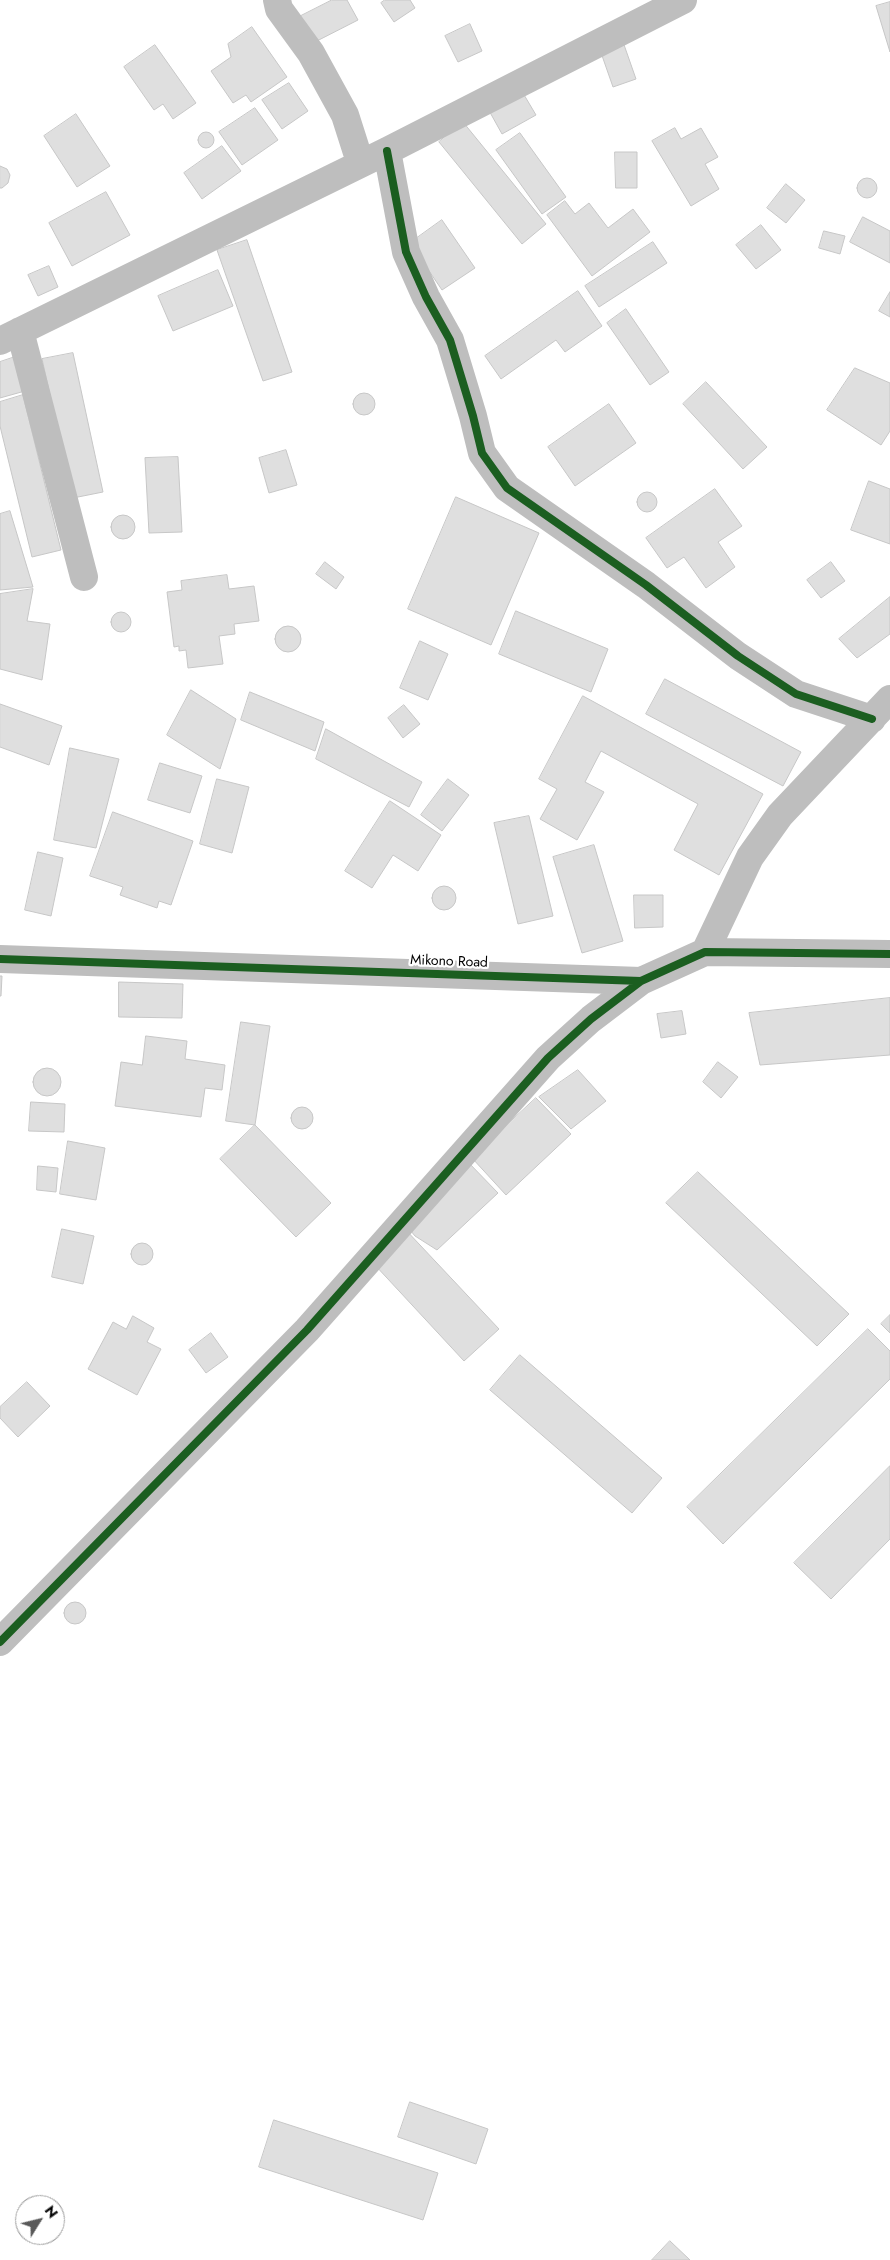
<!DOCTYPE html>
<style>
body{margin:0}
#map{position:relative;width:890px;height:2260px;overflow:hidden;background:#fff;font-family:Jost,sans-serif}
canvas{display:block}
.north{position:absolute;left:15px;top:2195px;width:50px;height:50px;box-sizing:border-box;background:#fff;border:1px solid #999;border-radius:50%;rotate:54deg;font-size:14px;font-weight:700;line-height:20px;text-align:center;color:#000}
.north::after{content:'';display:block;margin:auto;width:18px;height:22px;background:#595959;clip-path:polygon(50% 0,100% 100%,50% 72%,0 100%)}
</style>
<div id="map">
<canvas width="890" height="2260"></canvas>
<div class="north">N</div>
</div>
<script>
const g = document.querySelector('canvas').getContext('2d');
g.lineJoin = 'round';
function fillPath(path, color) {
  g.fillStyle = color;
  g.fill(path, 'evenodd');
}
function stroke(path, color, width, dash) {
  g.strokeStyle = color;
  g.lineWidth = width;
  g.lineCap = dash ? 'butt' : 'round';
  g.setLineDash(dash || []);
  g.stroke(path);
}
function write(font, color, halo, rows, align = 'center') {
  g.font = font + ' Jost,sans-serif';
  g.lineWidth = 4.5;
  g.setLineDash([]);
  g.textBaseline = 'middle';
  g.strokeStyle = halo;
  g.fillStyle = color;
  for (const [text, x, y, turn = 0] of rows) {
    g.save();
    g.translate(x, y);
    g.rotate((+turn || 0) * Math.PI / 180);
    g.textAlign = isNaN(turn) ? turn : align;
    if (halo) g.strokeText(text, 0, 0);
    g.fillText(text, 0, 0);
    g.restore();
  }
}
const building = new Path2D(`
 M332,0H347L358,20L309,45L295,19Z
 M385,0H410L415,8L394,22L381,3Z
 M890,2V52L876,6Z
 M470,24L482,51L458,62L445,36Z
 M252,27L287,77L251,102L246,95L233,103L211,71L231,57L228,44Z
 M622,39L636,79L613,87L599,47Z
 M155,45L196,103L173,119L163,104L154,110L124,67Z
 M289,83L308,111L282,129L262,100Z
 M520,88L536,115L502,134L487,107Z
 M255,108L278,140L242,165L219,132Z
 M76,114L110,166L77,187L44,136Z
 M463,122L546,224L522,244L439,142Z
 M675,128L681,139L701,128L718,157L705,164L719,189L691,206L652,141Z
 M198 140a8 8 0 1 1 16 0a8 8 0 1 1-16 0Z
 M520,133L566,197L542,214L496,150Z
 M222,146L241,171L202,199L184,173Z
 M615,152H637V188H616Z
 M0,166L7,169L10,175L8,183L2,188H0Z
 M857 188a10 10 0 1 1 20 0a10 10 0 1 1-20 0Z
 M786,184L805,200L786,223L767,208Z
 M106,192L130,235L72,266L49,223Z
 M565,201L575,214L589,203L608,228L633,209L650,232L592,276L547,215Z
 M863,217L890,231V263L850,242Z
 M442,220L475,268L442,290L410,243Z
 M761,225L781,250L756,269L736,245Z
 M824,231L845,236L840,254L819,248Z
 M247,240L292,372L263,381L217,250Z
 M653,242L667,263L599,307L585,286Z
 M49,266L58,287L38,296L28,275Z
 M218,270L233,306L173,331L158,296Z
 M578,291L602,326L565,352L556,340L501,379L485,356Z
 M890,292V317L879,311Z
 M626,309L669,372L650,385L607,323Z
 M73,353L103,492L73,498L42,359Z
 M15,357L25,391L0,398V362Z
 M855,368L890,383V431L881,445L827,410Z
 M706,382L767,447L743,469L683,404Z
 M353 404a11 11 0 1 1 22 0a11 11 0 1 1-22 0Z
 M23,395L61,550L32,557L0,426V402Z
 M609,404L636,443L575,486L548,447Z
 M286,450L297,485L269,493L259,458Z
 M178,457L182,532L149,533L145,458Z
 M869,481L890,489V544L851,530Z
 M715,489L742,526L718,542L735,567L706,588L684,557L667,568L646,538Z
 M637 502a10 10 0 1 1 20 0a10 10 0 1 1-20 0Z
 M456,497L539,533L491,645L408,609Z
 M10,511L33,587L0,590V514Z
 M111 527a12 12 0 1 1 24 0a12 12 0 1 1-24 0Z
 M325,562L344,577L336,589L316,574Z
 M831,562L845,581L821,598L807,580Z
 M227,575L229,589L254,586L259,621L234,624L235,634L219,636L223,664L188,668L186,650L179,651V646L174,647L167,592L182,590L181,581Z
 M33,589L27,621L50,624L42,680L0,669V594Z
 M890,597V634L857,658L839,639Z
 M516,611L608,649L591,692L499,654Z
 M111 622a10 10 0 1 1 20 0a10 10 0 1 1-20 0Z
 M275 639a13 13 0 1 1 26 0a13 13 0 1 1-26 0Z
 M420,641L448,654L428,700L400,688Z
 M665,679L801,752L783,786L646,714Z
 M191,690L236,719L220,769L167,735Z
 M250,692L324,722L315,751L241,720Z
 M583,696L763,794L719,875L674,850L698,804L601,751L585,782L604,792L577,840L540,819L557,789L539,779Z
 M0,704L62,726L49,765L0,747Z
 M404,705L420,724L403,738L388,718Z
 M326,729L422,782L409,807L316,759Z
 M70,748L119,759L96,848L54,840Z
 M160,763L202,776L190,813L148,800Z
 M217,779L249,787L232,853L200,844Z
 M448,779L469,795L442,831L421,815Z
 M390,801L441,835L418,871L393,855L372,888L345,871Z
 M113,812L193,841L171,905L159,901L157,908L120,895L123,887L90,876Z
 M529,816L553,916L518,924L494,823Z
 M594,845L623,941L582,953L553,857Z
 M38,852L63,858L51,916L25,910Z
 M432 898a12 12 0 1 1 24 0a12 12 0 1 1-24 0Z
 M634,895H663V927L635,928Z
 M0,976H2L1,996H0Z
 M119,982L183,984L182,1018L119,1017Z
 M890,998V1055L760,1065L749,1013Z
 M682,1011L686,1034L661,1038L657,1014Z
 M241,1022L270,1026L255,1125L226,1121Z
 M146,1036L187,1041L185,1059L225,1065L222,1090L205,1088L201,1117L115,1106L121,1062L142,1065Z
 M718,1062L738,1077L721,1098L703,1082Z
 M33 1082a14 14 0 1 1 28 0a14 14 0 1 1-28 0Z
 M578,1070L606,1101L571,1129L539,1097Z
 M536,1098L571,1134L506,1195L472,1158Z
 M31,1102L65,1104L64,1132L29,1131Z
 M291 1118a11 11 0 1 1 22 0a11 11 0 1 1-22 0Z
 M255,1125L331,1203L296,1237L220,1159Z
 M68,1141L105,1148L96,1200L60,1194Z
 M467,1161L498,1193L437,1250L415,1236L406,1225Z
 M38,1166L58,1168L56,1192L37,1190Z
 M698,1172L849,1314L817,1346L666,1203Z
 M404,1228L499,1329L464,1361L374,1264Z
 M62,1229L94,1236L83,1284L52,1277Z
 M131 1254a11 11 0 1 1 22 0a11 11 0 1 1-22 0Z
 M890,1315V1333L881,1324Z
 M133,1316L154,1328L147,1342L161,1349L137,1395L88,1369L113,1322L126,1329Z
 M868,1329L890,1351V1379L723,1544L687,1507Z
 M211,1333L228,1357L206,1373L189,1350Z
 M520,1355L662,1478L632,1513L490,1390Z
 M27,1382L50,1406L18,1437L0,1418V1407Z
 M890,1466V1539L831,1599L794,1563Z
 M64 1613a11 11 0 1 1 22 0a11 11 0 1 1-22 0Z
 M410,2102L488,2129L476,2164L398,2137Z
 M274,2120L438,2173L423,2220L259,2167Z
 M670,2241L690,2260H652Z`);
fillPath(building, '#dfdfdf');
stroke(building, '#c7c7c7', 1);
stroke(new Path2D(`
 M277,0L279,9L311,53L345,115L360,162
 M387,151L406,252L426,297L450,340L473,416L482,453L507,488L646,585L738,656L796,694L872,719
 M20,331L84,577
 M0,341L387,151L683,0
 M705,952L750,857L780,815L890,699
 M0,959L641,981L705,952L890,954
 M0,1642L307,1330L548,1058L591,1019L641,981`), '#bebebe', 28);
stroke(new Path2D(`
 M387,151L406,252L426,297L450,340L473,416L482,453L507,488L646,585L738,656L796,694L872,719
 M0,959L641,981L705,952L890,954
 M0,1642L307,1330L548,1058L591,1019L641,981`), '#1b5e20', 8);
write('14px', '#000', '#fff', [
 ["Mikono Road",449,962,2]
]);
</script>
